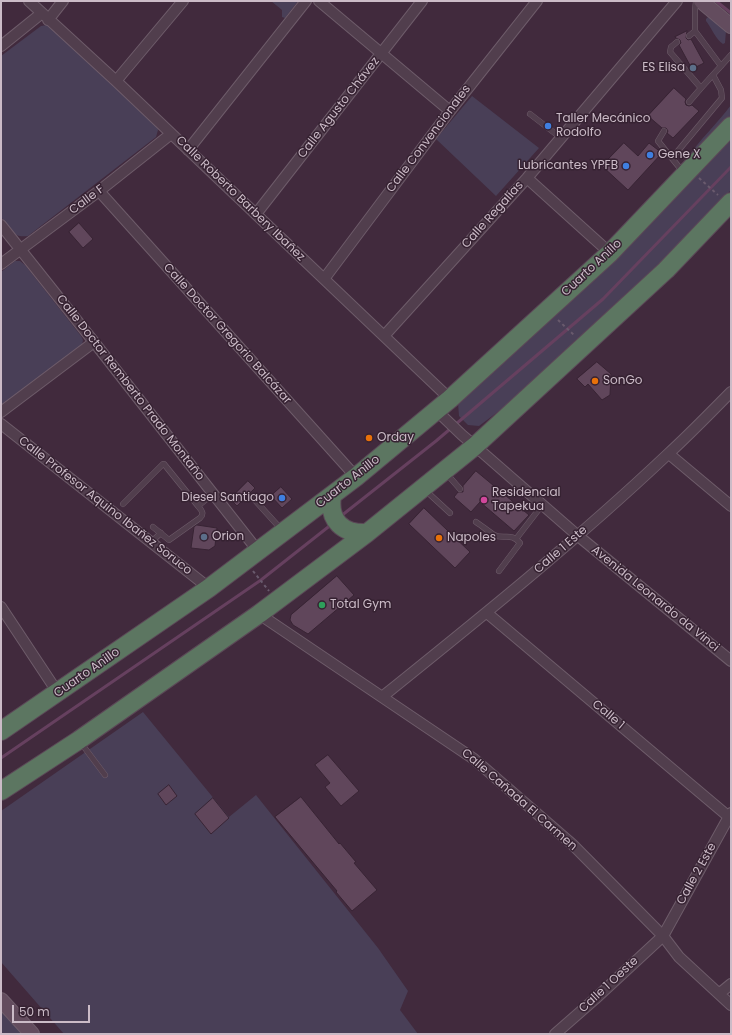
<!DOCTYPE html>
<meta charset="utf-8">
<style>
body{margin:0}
#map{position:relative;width:732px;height:1035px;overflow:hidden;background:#412a3d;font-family:Poppins,sans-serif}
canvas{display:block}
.frame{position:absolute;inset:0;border:2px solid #cbbbc7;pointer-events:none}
.scale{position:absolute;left:12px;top:1005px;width:78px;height:18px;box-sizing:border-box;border:2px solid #cbbbc7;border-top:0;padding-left:5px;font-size:12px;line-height:14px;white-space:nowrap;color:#cbbbc7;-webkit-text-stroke:3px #362232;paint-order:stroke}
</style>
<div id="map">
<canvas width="732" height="1035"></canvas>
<div class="frame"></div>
<div class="scale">50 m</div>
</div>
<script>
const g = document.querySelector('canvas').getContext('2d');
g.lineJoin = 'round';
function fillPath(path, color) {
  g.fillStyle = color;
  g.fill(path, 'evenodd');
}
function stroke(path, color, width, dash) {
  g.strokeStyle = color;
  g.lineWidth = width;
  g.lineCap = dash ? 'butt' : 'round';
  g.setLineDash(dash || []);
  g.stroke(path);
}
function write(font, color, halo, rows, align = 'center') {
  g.font = font + ' Poppins,sans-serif';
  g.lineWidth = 3;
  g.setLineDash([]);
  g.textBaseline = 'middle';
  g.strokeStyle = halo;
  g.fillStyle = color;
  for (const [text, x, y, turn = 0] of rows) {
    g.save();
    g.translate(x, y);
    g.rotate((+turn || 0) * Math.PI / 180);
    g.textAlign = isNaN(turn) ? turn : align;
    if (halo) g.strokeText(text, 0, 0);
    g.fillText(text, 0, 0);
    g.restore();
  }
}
fillPath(new Path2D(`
 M271,1H298L285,18L282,17V10Z
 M708,17L723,28L726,31L725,43L723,44C716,40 711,27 706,21V19Z
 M47,25L51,26L156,122L158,130L156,137L28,236C12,238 10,229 1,217V56L41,26Z
 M472,96L539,148L496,196L436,139Z
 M731,105V117L687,163L686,160C699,140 717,124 731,105Z
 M731,138V190L678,246L507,405L479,426L468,425L459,416L458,403L653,221Z
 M15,261H20L25,265L81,336L83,340L82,345L1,408V272Z
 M143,712L229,817L256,795L378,948L408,991L400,1010L418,1034H64L1,962V811Z
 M1,1011L22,1034H1Z`), '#493f57');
stroke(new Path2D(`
 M716,1L731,13
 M341,516L436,441L603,299L731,167
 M1,758L261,580L332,524`), '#66405f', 3);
const building = new Path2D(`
 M687,31L686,38L688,40L691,39L704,63L692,69L679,45L681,43L680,40L676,38L675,37Z
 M674,88L686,99L685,102L686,105L689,106L692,105L699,111L673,138L667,133L668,131L666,128H662L648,116Z
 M624,143L638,156L649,143L662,153L628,190L602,166Z
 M79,223L93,239L83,248L69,232Z
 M597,362L611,374L610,395L602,400L588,384L585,387L577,379Z
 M476,471L529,515L514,531L480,502L471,512L454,497L458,492H463V486Z
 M248,481L255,488L237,506L230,499Z
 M281,487L292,499L282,508L271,496Z
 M424,508L470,552L455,568L409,524Z
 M197,525L217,528L215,546L209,550L191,548L194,527Z
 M337,576L354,595L308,634L293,625L290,620L291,615Z
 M328,755L359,791L341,806L325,787L330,783L315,765Z
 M169,785L177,796L166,805L158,794Z
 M301,797L339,844L340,843L356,862L354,863L377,890L352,911L336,892L337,891L275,817Z
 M213,798L229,818L211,834L195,814Z`);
fillPath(building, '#60465b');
stroke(building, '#382434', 1);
const lane = new Path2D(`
 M696,1L695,10V31L721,66
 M689,36L695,31
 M677,42L671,47L670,52L701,88L689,102
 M701,88L731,55
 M530,114L561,138
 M664,131L658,141L683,172
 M672,158L722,98L721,90L713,75
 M446,473L460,489
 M425,490L450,513
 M252,497L281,529
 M123,504L163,464H164L198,506
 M476,522C482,526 488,531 494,535C504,540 511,532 520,543L499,571
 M153,527L169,540L200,518C205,513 201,510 198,506L213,494
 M516,539L543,504
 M151,542L161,533
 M81,743L105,775`);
const street = new Path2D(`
 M29,1L116,81L450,399
 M319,1L450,111
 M48,20L63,1
 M1,46L42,13
 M116,81L183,1
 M188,150L306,1
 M527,178L610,253
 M99,191L356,477
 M256,214L422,1
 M1,225L94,342L258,551
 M1,264L99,191L171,134
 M324,279L450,111L537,1
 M384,336L527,178L677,1
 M436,410L462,435L475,446L577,535L731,661
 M1,412L94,342
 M1,424L209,588
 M669,454L731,506
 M1,607L58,693
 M487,613L729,817
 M259,614L474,759L572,844L663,936L679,957L731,1005
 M382,697C479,619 577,540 668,454C690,434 710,413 731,392
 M720,993L731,984
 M555,1034L595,999L663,936L731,813`);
const secondary = new Path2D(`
 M701,1L731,26
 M1,1000L32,1034`);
const highway = new Path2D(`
 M332,496C328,521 343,534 367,533
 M1,731L209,588L356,477L450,399L610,253L731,126
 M1,791L79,740L259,614L367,533L475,446L666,270L731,202`);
stroke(lane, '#6e5c6a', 6);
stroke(street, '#6e5c6a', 12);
stroke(secondary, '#6e5c6a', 16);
stroke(highway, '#5b4857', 20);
stroke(new Path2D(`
 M699,178L718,195
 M558,320L575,336
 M253,571L269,591`), '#695a6d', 2, [3, 3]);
stroke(lane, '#513e4d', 5);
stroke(street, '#513e4d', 10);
stroke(secondary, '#634c5e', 14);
stroke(highway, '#5c7661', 18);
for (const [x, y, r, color] of [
 [693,68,4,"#5c6f8a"],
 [548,126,4,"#3f7fe0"],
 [650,155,4,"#3f7fe0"],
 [626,166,4,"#3f7fe0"],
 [595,381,4,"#e8710a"],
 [369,438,4,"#e8710a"],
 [282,498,4,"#3f7fe0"],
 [484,500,4,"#d1479c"],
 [204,537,4,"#5c6f8a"],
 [439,538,4,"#e8710a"],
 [322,605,4,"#2e9e5b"]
]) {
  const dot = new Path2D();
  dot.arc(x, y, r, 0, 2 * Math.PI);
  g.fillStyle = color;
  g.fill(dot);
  stroke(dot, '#362232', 1.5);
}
write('12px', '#cbbbc7', '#362232', [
 ["ES Elisa",685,68,"right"],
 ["Taller Mecánico",556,119],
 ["Rodolfo",556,133],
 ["Gene X",658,155],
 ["Lubricantes YPFB",618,166,"right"],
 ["SonGo",603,381],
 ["Orday",377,438],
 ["Residencial",492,493],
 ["Tapekua",492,507],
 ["Diesel Santiago",274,498,"right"],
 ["Orion",212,537],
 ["Napoles",447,538],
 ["Total Gym",330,605]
], 'left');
write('12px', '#cbbbc7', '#362232', [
 ["Calle Agusto Chávez",339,108,-52],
 ["Calle Convencionales",429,139,-53],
 ["Calle Roberto Barbery Ibañez",240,199,44],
 ["Calle F",87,200,-37],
 ["Calle Regalías",493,215,-48],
 ["Cuarto Anillo",592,268,-43],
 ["Calle Doctor Gregorio Balcázar",227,334,48],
 ["Calle Doctor Remberto Prado Montaño",130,388,52],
 ["Cuarto Anillo",348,482,-38],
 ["Calle Profesor Aquino Ibañez Soruco",105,506,38],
 ["Calle 1 Este",561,550,-41],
 ["Avenida Leonardo da Vinci",655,599,39],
 ["Cuarto Anillo",87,673,-35],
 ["Calle 1",608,715,40],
 ["Calle Cañada El Carmen",519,800,41],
 ["Calle 2 Este",697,874,-61],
 ["Calle 1 Oeste",609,985,-43]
]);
</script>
